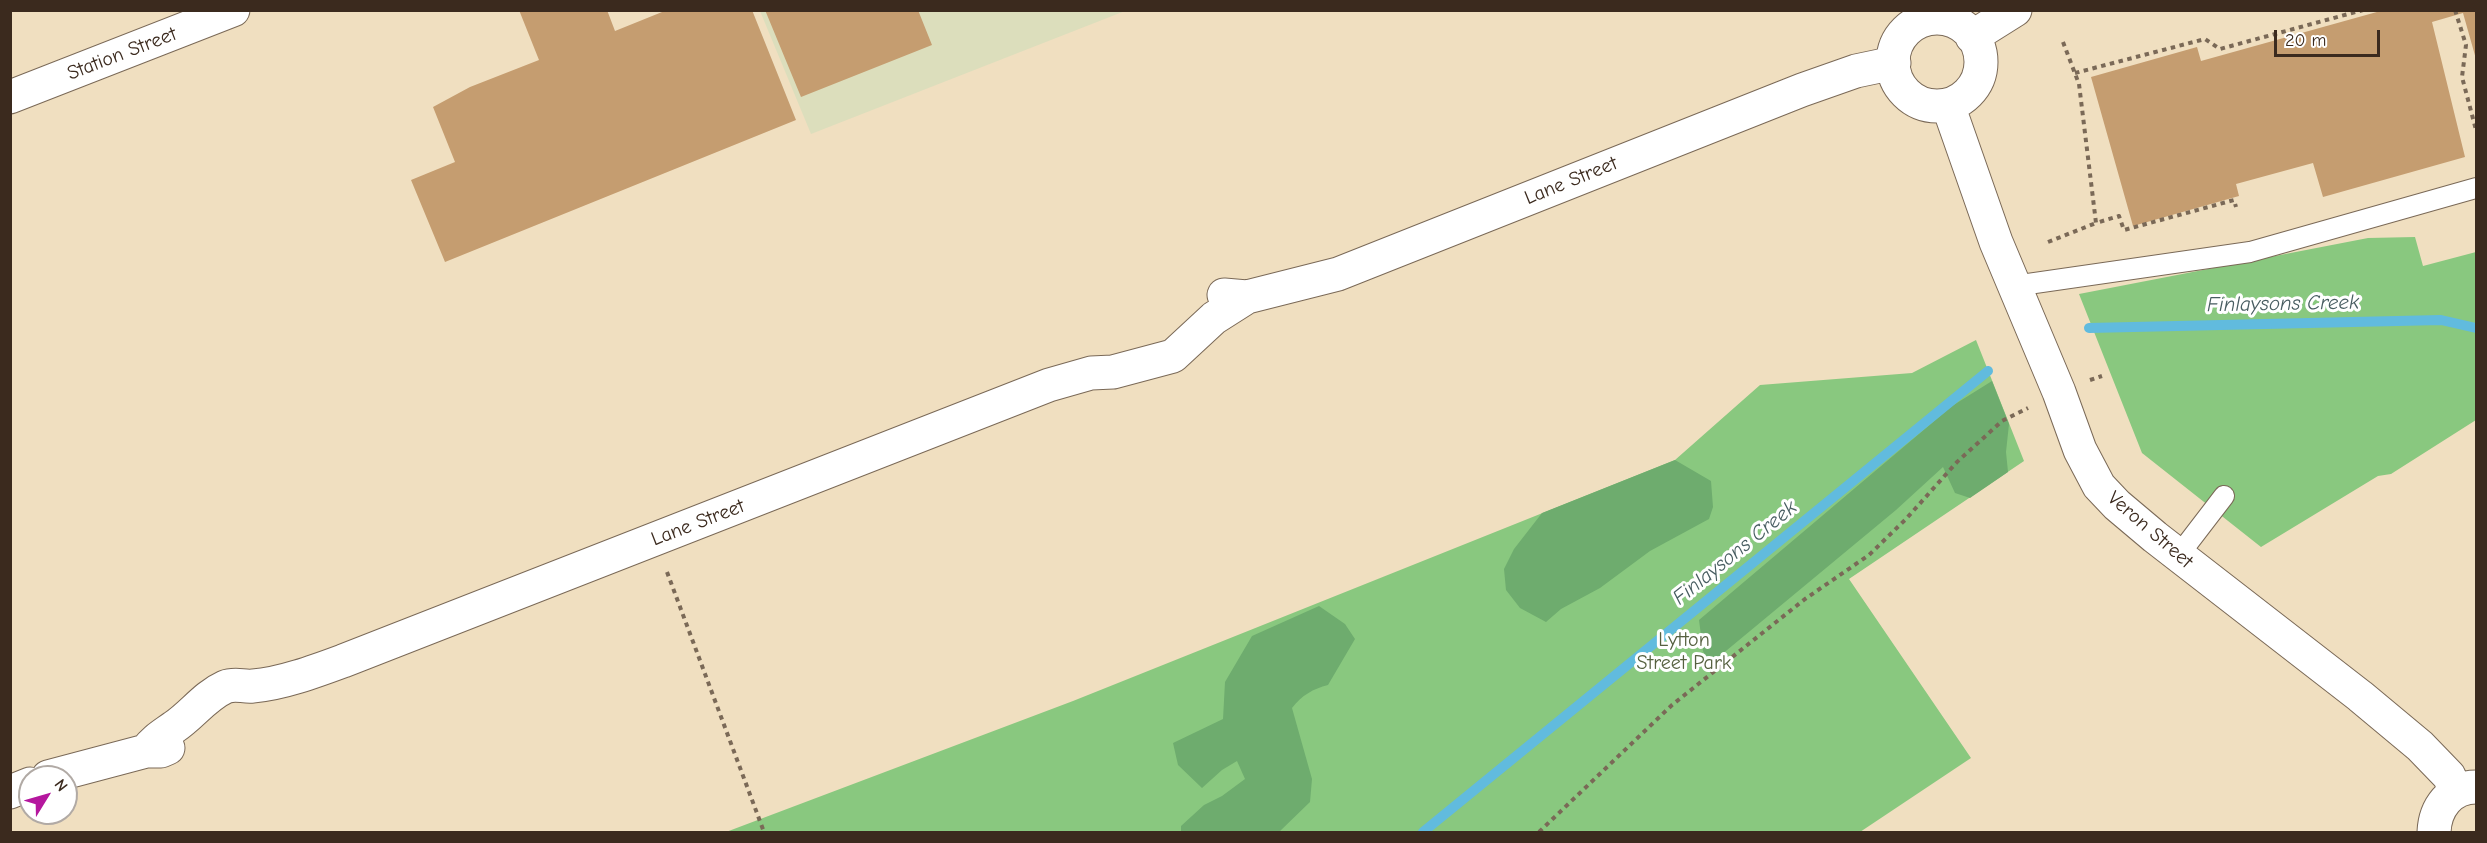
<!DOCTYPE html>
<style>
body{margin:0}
#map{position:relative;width:2487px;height:843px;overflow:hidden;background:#f0dfc0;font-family:"Comic Neue",sans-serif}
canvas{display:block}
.frame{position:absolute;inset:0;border:12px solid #3b2a1e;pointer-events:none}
.north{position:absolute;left:18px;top:765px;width:60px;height:60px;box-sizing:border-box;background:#fff;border:2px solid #b1aaa5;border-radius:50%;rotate:53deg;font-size:16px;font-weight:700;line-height:24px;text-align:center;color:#3b2a1e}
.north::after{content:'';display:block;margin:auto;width:21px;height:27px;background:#b5179e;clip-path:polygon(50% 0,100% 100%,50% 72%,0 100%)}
.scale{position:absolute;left:2274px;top:30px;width:106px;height:27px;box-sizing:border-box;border:3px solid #3b2a1e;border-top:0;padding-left:8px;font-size:18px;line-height:21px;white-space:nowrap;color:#3b2a1e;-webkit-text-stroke:4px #fff;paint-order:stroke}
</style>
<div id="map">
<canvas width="2487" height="843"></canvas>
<div class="frame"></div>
<div class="north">N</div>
<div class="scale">20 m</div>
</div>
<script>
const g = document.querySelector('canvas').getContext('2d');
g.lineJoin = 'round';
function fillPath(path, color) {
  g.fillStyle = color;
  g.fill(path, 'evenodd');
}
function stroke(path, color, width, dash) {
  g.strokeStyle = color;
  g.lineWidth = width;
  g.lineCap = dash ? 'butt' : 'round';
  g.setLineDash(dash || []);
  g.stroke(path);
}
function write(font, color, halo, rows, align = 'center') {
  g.font = font + ' "Comic Neue",sans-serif';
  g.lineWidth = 6;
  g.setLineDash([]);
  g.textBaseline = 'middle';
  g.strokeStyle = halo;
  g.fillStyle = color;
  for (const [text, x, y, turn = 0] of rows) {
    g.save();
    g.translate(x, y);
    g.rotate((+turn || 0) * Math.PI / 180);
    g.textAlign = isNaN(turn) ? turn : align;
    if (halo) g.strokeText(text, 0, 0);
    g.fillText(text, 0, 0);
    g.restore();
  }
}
fillPath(new Path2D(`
 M760,11H1125L811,134Z`), '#dcdebc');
fillPath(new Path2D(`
 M2415,237L2423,266L2476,252V420L2391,474L2378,476L2261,547L2142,453L2079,294L2368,238Z
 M1976,340L2024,461L1849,579L1971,758L1860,832H726L1073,701L1675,460L1760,385L1912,373Z`), '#89c87f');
fillPath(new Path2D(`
 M1992,381L2009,424L2006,452L2008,472L1970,498L1955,493L1943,467L1896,510L1709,665L1703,651L1699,620L1952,406Z
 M1675,460L1711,481L1713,507L1709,519L1650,551L1600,588L1561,609L1546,622L1520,608L1506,590L1504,569L1514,549L1542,513Z
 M1319,606L1345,624L1355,639L1328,685C1313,689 1302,695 1292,708L1312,779L1310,802L1279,832H1181V826L1204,805L1222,796L1245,779L1237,761L1222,770L1202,788L1178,765L1173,743L1223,719L1225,682L1252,636Z`), '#6eac6e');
stroke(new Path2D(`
 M2089,328L2441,320L2476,328
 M1423,832L1988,371`), '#61bbde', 10);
fillPath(new Path2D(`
 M519,10H607L615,31L667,10H752L796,120L445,262L411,180L455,162L433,107L470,87L539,60Z
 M765,10H918L932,45L801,97Z
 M2384,10H2476V59L2463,13L2432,22L2465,157L2323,197L2313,163L2236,184L2239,196L2133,226L2091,77L2197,47L2201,61Z`), '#c59d70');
const service = new Path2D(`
 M2014,286L2250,252L2476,188
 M2178,556L2224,496`);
const minor = new Path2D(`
 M10,97L233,10
 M1224,295L1247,297L1338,274L1802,90L1856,71L1894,63
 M146,751C154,740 163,735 174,727C192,715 205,696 225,687C235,683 243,687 253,686C281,684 316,671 343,661L1049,385L1091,373L1113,372L1173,356L1214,318L1247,297
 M48,777L146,751H161L168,748
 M10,792L30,784`);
const tertiary = new Path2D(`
 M1893 62a44 44 0 1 1 88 0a44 44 0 1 1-88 0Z
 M1972,37L2015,10
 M1948,105L1996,242L2059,392L2080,450L2099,486L2117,505L2155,537L2360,696L2420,746L2449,776L2456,792
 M2434,832C2435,808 2450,787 2476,787`);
stroke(service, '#7a6957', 22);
stroke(minor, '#7a6957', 35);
stroke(tertiary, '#7a6957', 35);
stroke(new Path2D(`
 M2455,10L2466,45L2462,77L2476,130
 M2063,42L2079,84L2096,223L2119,216L2124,230L2234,200L2236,207
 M2075,73L2205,39L2220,49L2363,10
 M2048,242L2096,223
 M2090,380L2102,376
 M667,572L764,832
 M1539,832L1672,705L1805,599L1869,555L1906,519L1957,462L2002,421L2028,408`), '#7a6957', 4, [4.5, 4.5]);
stroke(service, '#fff', 20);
stroke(minor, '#fff', 33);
stroke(tertiary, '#fff', 33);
write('20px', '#3b2a1e', '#fff', [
 ["Station Street",122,54,-21],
 ["Lane Street",1571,181,-22],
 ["Lane Street",698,523,-21],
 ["Veron Street",2150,530,41]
]);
write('20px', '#566140', '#fff', [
 ["Lytton",1684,640],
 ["Street Park",1684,663]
]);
write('italic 21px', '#485d61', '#fff', [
 ["Finlaysons Creek",2283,304,-1],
 ["Finlaysons Creek",1735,553,-39]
]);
</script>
